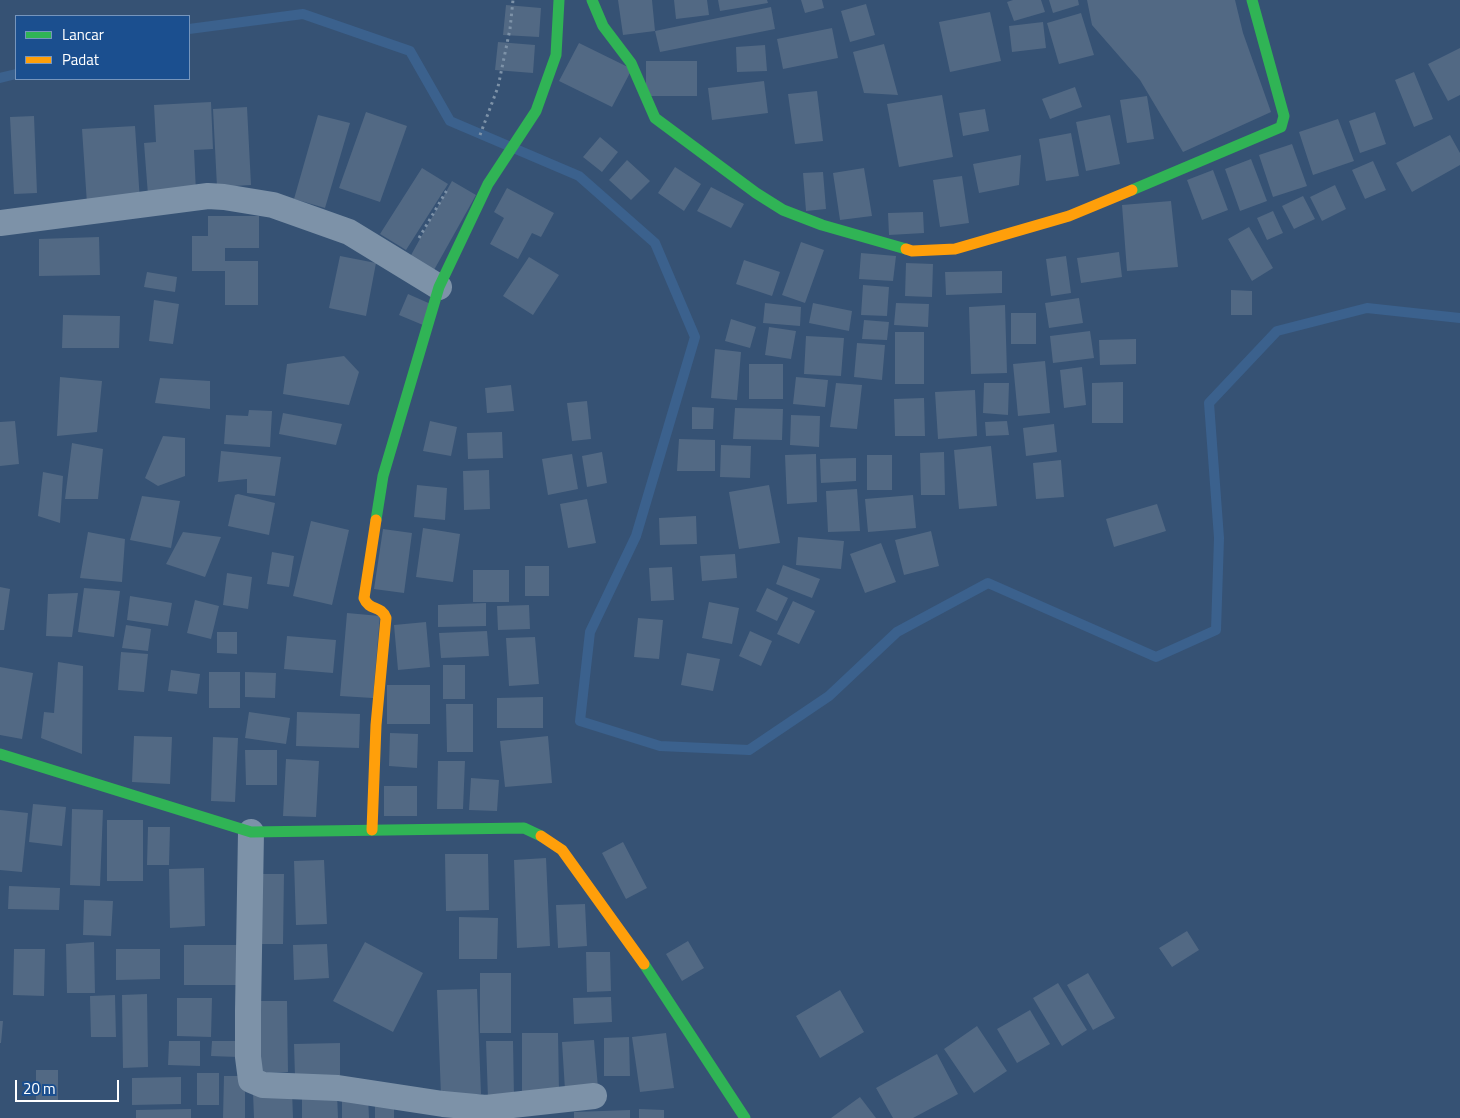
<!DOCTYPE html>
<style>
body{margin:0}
#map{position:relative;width:1460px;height:1118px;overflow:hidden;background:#365274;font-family:"Titillium Web",sans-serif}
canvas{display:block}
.legend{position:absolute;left:15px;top:15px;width:175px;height:65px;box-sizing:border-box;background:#1b4f8f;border:1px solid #7695bc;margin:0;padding:6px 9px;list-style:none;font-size:15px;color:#fff}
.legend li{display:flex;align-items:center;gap:10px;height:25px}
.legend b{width:25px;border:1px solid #7695bc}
.scale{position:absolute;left:15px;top:1080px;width:104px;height:22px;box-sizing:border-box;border:2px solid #fff;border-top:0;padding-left:6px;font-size:15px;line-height:18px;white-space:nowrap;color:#fff;-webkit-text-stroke:4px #1b4f8f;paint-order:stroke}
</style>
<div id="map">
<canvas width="1460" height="1118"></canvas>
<ul class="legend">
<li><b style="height:6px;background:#30b455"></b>Lancar</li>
<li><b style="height:6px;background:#ff9f0a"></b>Padat</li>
</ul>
<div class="scale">20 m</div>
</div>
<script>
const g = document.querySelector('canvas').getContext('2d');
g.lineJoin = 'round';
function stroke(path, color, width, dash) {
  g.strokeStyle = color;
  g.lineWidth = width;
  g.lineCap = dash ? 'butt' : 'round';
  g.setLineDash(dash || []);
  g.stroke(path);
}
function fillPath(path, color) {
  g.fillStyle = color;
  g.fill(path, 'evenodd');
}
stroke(new Path2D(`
 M189,29L303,14L410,51L450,121L579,176L655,243L695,337L636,536L590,632L580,721L660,746L749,750L829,696L897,632L988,583L1156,657L1216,630L1219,538L1209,403L1277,331L1367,308L1460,318
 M0,78L16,74`), '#3b618d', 10);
fillPath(new Path2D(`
 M618,0H652L655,31L771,7L775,29L660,52L655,31L623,35Z
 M674,0H707L709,15L676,19Z
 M718,0H767L768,3L720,11Z
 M801,0H822L824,8L805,13Z
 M1013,0H1041L1045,12L1014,21L1007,2Z
 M1049,0H1078L1079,5L1053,13Z
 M1087,0H1235L1243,33L1271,112L1183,152L1140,80L1092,25Z
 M866,4L875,35L850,42L841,11Z
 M506,5L541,8L539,37L503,35Z
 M990,12L1001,61L950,72L939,22Z
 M1081,13L1094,55L1059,64L1047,23Z
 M1043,22L1046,48L1012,52L1009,26Z
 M832,28L838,58L783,69L777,39Z
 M498,42L535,45L533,73L495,70Z
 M579,43L632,69L612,107L559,81Z
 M884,44L898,95L864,93L853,52Z
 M765,45L767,71L737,72L736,47Z
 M1460,48V95L1448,101L1428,64Z
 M646,61H697V96H646Z
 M1414,72L1433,119L1414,127L1395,80Z
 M764,81L768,113L712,120L708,88Z
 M1075,87L1082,107L1050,119L1042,99Z
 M817,91L823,141L795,144L788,94Z
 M942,95L953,157L899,167L887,104Z
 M1147,96L1154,139L1127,143L1120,100Z
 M211,102L213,149L194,150L196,192L148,195L144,143L156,142L154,105Z
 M247,107L251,185L217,187L213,109Z
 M985,109L989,131L963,136L959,113Z
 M366,112L407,126L380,202L339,188Z
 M1375,112L1386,144L1360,153L1349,121Z
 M318,115L350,123L325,208L294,199Z
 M1110,115L1120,164L1086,171L1076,122Z
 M34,116L37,193L14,194L10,117Z
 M1338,119L1354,161L1313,175L1299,132Z
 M135,126L140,201L87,204L82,129Z
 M1071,133L1079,176L1046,181L1039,139Z
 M1450,135L1460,153V165L1412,192L1396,163Z
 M600,137L618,152L602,172L583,157Z
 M1292,144L1307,186L1273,197L1259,155Z
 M1021,155L1019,185L979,193L973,164Z
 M1251,159L1267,201L1240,211L1225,169Z
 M627,160L650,181L631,200L609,180Z
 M1373,161L1386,190L1365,199L1352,170Z
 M675,167L701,184L684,211L658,193Z
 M422,168L448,184L406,250L380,234Z
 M864,168L872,216L840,220L833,173Z
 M1213,170L1228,210L1202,220L1187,180Z
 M823,172L826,209L806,211L803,173Z
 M962,176L969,223L940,227L933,180Z
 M452,181L476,195L434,270L410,257Z
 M1335,185L1346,209L1322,221L1310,197Z
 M711,187L744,204L731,228L697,211Z
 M507,188L554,213L541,237L532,233L518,259L490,244L504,218L494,212Z
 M1303,196L1315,219L1294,229L1282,206Z
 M1171,201L1178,267L1127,271L1122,205Z
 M1273,211L1283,233L1267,240L1257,218Z
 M923,212L924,233L889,235L888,213Z
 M208,216H259V248H225V261H258V305H225V271H192V236H208Z
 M1249,227L1273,268L1252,281L1228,239Z
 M99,237L100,275L39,276V239Z
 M801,242L824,250L805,303L782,295Z
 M1119,252L1122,277L1081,283L1077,258Z
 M861,253L896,256L893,281L859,279Z
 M340,256L376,263L366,316L329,308Z
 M1066,256L1071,293L1051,296L1046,259Z
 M529,257L559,275L533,315L503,296Z
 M744,260L780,272L772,296L736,284Z
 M906,263L933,264L932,297L905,296Z
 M1002,271V293L946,295L945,272Z
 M147,272L177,277L175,292L144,287Z
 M863,285L889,287L887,316L861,315Z
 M1231,290L1252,291V315H1231Z
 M408,294L433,305L423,325L399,315Z
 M1079,298L1083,323L1049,328L1045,303Z
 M154,300L179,304L173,344L149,341Z
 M765,303L801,307L800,326L763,323Z
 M813,303L852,311L849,331L809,323Z
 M896,303L929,304L928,327L894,325Z
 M1005,305L1007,373L971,374L969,307Z
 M1011,313H1036V344H1011Z
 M63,315L120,316L119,348H62Z
 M731,319L756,327L750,348L725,341Z
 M864,320L889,322L887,340L862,339Z
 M769,327L796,331L791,359L765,355Z
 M1090,331L1094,358L1053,363L1050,336Z
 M895,332H924V384H895Z
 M806,336L844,338L841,376L804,374Z
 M1136,339V364L1100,365L1099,340Z
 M857,343L885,345L882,380L854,377Z
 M715,349L741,352L737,400L711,398Z
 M344,356L359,372L349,405L283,394L287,364Z
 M1045,361L1050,413L1018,416L1013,364Z
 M749,364H783V399H749Z
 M1082,367L1086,405L1064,408L1060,370Z
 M60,377L102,381L97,432L57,436Z
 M796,377L828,380L825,407L793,404Z
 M160,378L210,381V409L155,403Z
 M1123,382V423H1092V383Z
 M836,383L862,385L857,429L830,427Z
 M984,383H1009L1008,415L983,413Z
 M511,385L514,411L487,413L485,388Z
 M975,390L977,436L938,439L935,392Z
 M924,398L925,436H895L894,399Z
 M587,401L591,439L572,441L567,403Z
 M692,407L714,408L713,429H692Z
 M735,408L783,409L782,440L733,439Z
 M249,410L272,411L270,447L224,444L226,415L248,416Z
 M283,413L342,424L336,445L279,434Z
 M791,415L820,416L819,447L790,445Z
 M15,421L19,464L0,466V422Z
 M430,421L457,427L451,456L423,451Z
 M1007,421L1009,435L986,436L985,422Z
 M1054,424L1057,452L1026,456L1023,428Z
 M502,432L503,458L468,459L467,433Z
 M163,436L185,438V476L158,486L145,478Z
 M679,439L715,440V471H677Z
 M72,443L103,449L98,499H65Z
 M721,445L751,446L750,478L720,477Z
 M991,446L997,506L959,509L954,450Z
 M221,451L281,457L275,496L247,493V479L218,482Z
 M602,452L607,483L587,487L582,456Z
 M944,452L945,495H921L920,453Z
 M572,454L578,489L548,495L542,459Z
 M816,454L817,502L787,504L785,455Z
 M867,455H892V490H867Z
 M856,458V481L821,483L820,459Z
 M1061,460L1064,497L1036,499L1033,463Z
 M489,470L490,509L464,510L463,471Z
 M43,472L63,476L60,523L38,516Z
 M417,485L447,488L445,520L414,517Z
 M769,485L780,543L739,549L729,492Z
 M857,489L860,531L828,532L826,491Z
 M238,494L275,503L269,535L228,526L235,495Z
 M913,495L916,528L868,532L865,499Z
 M142,496L180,501L171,548L130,540Z
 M587,499L596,543L568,548L560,504Z
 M1157,504L1166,531L1114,547L1106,519Z
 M696,516L697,544L660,545L659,518Z
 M311,521L349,530L332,605L293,596Z
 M423,528L460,534L453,582L416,577Z
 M383,529L412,533L404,593L374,589Z
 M931,531L939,566L904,575L895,540Z
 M88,532L125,539L122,582L80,578Z
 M183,532L221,537L205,577L166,564Z
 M798,537L844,541L841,569L796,565Z
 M881,543L896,582L865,593L850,554Z
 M272,552L294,556L289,587L267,584Z
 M735,554L737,578L702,581L700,556Z
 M783,565L820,579L812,598L776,584Z
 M525,566H549V596H525Z
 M672,567L674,600L651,601L649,568Z
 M473,570H509V602H473Z
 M227,573L252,577L248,609L223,605Z
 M0,587L10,589L4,630H0Z
 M84,588L120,591L114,637L78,632Z
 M767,588L788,598L777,621L756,611Z
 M78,593L72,637L46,636L48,594Z
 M130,596L172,603L168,626L127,620Z
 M195,600L219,606L211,639L187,633Z
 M793,601L815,611L799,644L777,634Z
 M709,602L739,608L732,644L702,638Z
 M486,603V626L438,627V605Z
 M529,605L530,629L498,630L497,606Z
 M347,613L380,616L373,698L340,696Z
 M638,618L663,620L659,659L634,657Z
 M426,622L430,667L398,670L394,625Z
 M126,625L151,629L148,651L122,648Z
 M487,631L489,656L441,658L439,633Z
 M750,631L772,641L761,666L739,656Z
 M217,632H237V654L217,653Z
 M287,636L336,640L333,673L284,669Z
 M535,637L539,684L509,686L506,638Z
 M121,652L148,654L144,692L118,690Z
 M687,653L720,659L713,691L681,685Z
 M58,662L83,666L82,754L41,738L44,712L54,713Z
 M443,665H465V699H443Z
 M0,667L33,673L22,739L0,735Z
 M171,670L200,674L197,694L168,691Z
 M209,672H240V708H209Z
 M245,672L276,673L275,698L245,697Z
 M387,685H430V724H387Z
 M543,697V728H497V698Z
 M446,704H473V752H447Z
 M249,712L290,718L286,744L245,738Z
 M297,712L360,714L359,748L296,746Z
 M390,733L418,734L417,768L389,766Z
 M134,736L172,737L170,784L132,782Z
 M548,736L552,783L505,787L500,741Z
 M213,737L238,738L235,802L211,801Z
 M245,750H277V785H246Z
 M286,759L319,761L316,817L283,816Z
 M438,761H465L463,809H437Z
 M471,778L499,780L497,811L469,810Z
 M384,786H417V816H384Z
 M33,804L66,807L62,846L29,842Z
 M72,809L103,810L100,886L70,885Z
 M0,810L28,813L22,872L0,870Z
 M107,820H143V881H107Z
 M148,827H170L169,865H147Z
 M623,842L647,888L626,899L602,853Z
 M445,854H488L489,910L446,911Z
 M546,858L550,946L517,948L514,860Z
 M324,860L327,924L296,925L294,861Z
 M204,868L205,926L170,928L169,869Z
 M257,874H284L283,944H256Z
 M9,886L60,888L59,910L8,909Z
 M84,900L113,901L111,936L83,935Z
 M585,904L587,946L558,948L556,905Z
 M459,917L498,918L497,959H459Z
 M1187,931L1199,950L1172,967L1159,948Z
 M688,941L704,968L682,981L666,954Z
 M94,942L95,993H67L66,944Z
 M365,942L423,973L393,1032L333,1001Z
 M327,944L329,978L294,980L293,945Z
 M184,945H240V985H184Z
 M14,949H45L44,996L13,995Z
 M116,949H160V979L116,980Z
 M586,952H610L611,991L587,992Z
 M480,973H511V1033H480Z
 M1088,973L1115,1018L1093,1030L1067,985Z
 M1058,983L1087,1030L1062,1046L1033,998Z
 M477,989L481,1094L441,1096L437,990Z
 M840,990L864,1032L820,1058L796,1016Z
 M147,994L148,1067L123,1068L122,995Z
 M115,995L116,1037H91L90,996Z
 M611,997L612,1022L574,1024L573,998Z
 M177,998H212L211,1037L177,1036Z
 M256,1001H287L288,1072L256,1073Z
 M1030,1010L1050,1044L1017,1063L997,1029Z
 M0,1021H3L1,1043H0Z
 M977,1026L1007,1071L974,1093L944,1049Z
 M522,1033H558L559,1092L522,1093Z
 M666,1033L674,1088L640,1092L632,1037Z
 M629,1037L630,1076H604V1038Z
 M594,1040L598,1088L565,1090L562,1042Z
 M169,1041H200V1066L168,1065Z
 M212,1041H239L238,1057L211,1056Z
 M486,1041H513L514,1098L488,1099Z
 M340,1043V1077H295L294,1044Z
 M937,1054L958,1094L913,1118H893L876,1088Z
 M36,1070H58V1102H36Z
 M197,1073H219V1105H197Z
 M224,1076H245V1118H223Z
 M181,1077V1104L132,1105V1078Z
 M292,1091L293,1118H254L253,1092Z
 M337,1093L338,1118H302V1094Z
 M368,1096L369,1118H342V1097Z
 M860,1097L876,1118H831Z
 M375,1102H394V1118H375Z
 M191,1109V1118H136V1110Z
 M639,1109L664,1110V1118H639Z
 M630,1110V1118H574V1112Z`), '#526984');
stroke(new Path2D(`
 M480,135L498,87L510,29L513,0
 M419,238L447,190`), '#7d92a8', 3, [2.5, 4]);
stroke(new Path2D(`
 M0,223L208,196L224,197L273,205L349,232L439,287
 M251,832L248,1011V1057L251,1080L263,1085L338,1088L443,1104L486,1108L594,1096`), '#7d92a8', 26);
stroke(new Path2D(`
 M592,0L603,26L631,63L655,118L756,193L783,210L822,225L906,249
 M1132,190L1281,127L1284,116L1252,0
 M376,520L383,476L439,287L488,184L536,111L556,55L559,0
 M0,754L251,832L524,828L541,836
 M644,964L745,1118`), '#30b455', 11);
stroke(new Path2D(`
 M906,249L912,251L955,249L1069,216L1132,190
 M372,830L376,725L386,618C381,605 369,611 364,598L376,520
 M541,836L562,850L644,964`), '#ff9f0a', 11);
</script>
